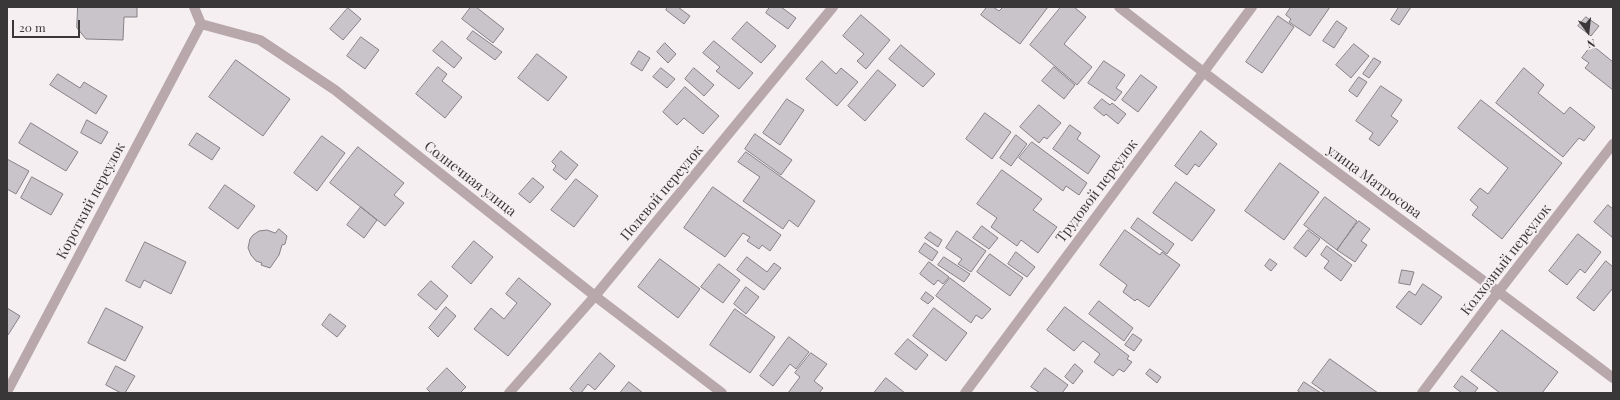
<!DOCTYPE html>
<meta charset="utf-8">
<style>
body{margin:0}
#map{position:relative;width:1620px;height:400px;overflow:hidden;background:#f5eff2;font-family:"Playfair Display",serif}
canvas{display:block}
.frame{position:absolute;inset:0;border:8px solid #3a3739;pointer-events:none}
.north{position:absolute;left:1568px;top:12px;width:40px;height:40px;-webkit-text-stroke:3px #f5eff2;paint-order:stroke;rotate:165deg;font-size:11px;font-weight:700;line-height:16px;text-align:center;color:#3a3739}
.north::after{content:'';display:block;margin:auto;width:14px;height:18px;background:#3a3739;clip-path:polygon(50% 0,100% 100%,50% 72%,0 100%)}
.scale{position:absolute;left:12px;top:20px;width:68px;height:18px;box-sizing:border-box;border:2px solid #3a3739;border-top:0;padding-left:5px;font-size:12px;line-height:14px;white-space:nowrap;color:#3a3739;-webkit-text-stroke:3px #f5eff2;paint-order:stroke}
</style>
<div id="map">
<canvas width="1620" height="400"></canvas>
<div class="frame"></div>
<div class="north">N</div>
<div class="scale">20 m</div>
</div>
<script>
const g = document.querySelector('canvas').getContext('2d');
g.lineJoin = 'round';
function fillPath(path, color) {
  g.fillStyle = color;
  g.fill(path, 'evenodd');
}
function stroke(path, color, width, dash) {
  g.strokeStyle = color;
  g.lineWidth = width;
  g.lineCap = dash ? 'butt' : 'round';
  g.setLineDash(dash || []);
  g.stroke(path);
}
function write(font, color, halo, rows, align = 'center') {
  g.font = font + ' "Playfair Display",serif';
  g.lineWidth = 4;
  g.setLineDash([]);
  g.textBaseline = 'middle';
  g.strokeStyle = halo;
  g.fillStyle = color;
  for (const [text, x, y, turn = 0] of rows) {
    g.save();
    g.translate(x, y);
    g.rotate((+turn || 0) * Math.PI / 180);
    g.textAlign = isNaN(turn) ? turn : align;
    if (halo) g.strokeText(text, 0, 0);
    g.fillText(text, 0, 0);
    g.restore();
  }
}
const building = new Path2D(`
 M78,7H137V17H124L123,40L86,39L77,28Z
 M471,7H476L504,29L493,43L462,19Z
 M668,7H678L690,16L684,24L666,10Z
 M770,7H781L796,18L788,29L766,13Z
 M987,7H993L999,11L1003,7H1048L1020,44L981,15Z
 M1061,7H1074L1086,17L1064,44L1092,67L1077,85L1030,45Z
 M1291,7H1330L1310,36L1289,22L1291,19L1286,15Z
 M1399,7H1411L1399,25L1391,20Z
 M348,8L361,19L343,40L330,29Z
 M861,15L890,40L866,69L857,61L864,54L843,36Z
 M1278,16L1294,27L1262,73L1246,62Z
 M1586,17L1599,26L1591,36L1578,26Z
 M1337,21L1347,28L1334,48L1323,41Z
 M747,22L776,46L761,63L732,39Z
 M473,31L502,52L495,60L467,39Z
 M361,37L379,50L365,69L347,56Z
 M442,41L462,58L454,68L433,51Z
 M714,41L753,73L739,89L716,71L720,67L703,53Z
 M665,43L676,54L668,63L657,52Z
 M1354,44L1369,56L1351,78L1336,65Z
 M901,45L935,74L923,87L889,59Z
 M1592,45L1613,62V90L1585,68L1589,63L1582,58Z
 M639,51L650,58L642,71L631,64Z
 M537,54L567,77L548,101L518,78Z
 M1374,58L1381,62L1369,78L1363,74Z
 M236,60L290,99L263,136L209,97Z
 M822,61L836,74L841,68L858,82L837,106L806,79Z
 M1104,61L1125,75L1116,88L1122,92L1115,101L1088,83Z
 M438,67L447,74L442,81L462,97L445,118L416,94Z
 M1054,67L1075,85L1064,99L1042,81Z
 M661,68L675,79L667,88L653,77Z
 M694,68L714,85L704,96L685,79Z
 M1524,68L1544,85L1538,93L1564,114L1570,107L1595,127L1584,141L1579,138L1563,157L1496,103Z
 M878,70L896,85L865,121L848,106Z
 M58,74L80,88L84,82L107,96L96,114L50,85Z
 M1141,75L1157,87L1138,112L1122,100Z
 M1359,77L1367,82L1357,97L1349,91Z
 M1381,86L1402,100L1391,116L1398,121L1379,146L1369,139L1373,133L1356,121Z
 M685,87L719,116L703,134L684,118L677,125L663,112Z
 M787,99L804,110L780,145L763,133Z
 M1102,99L1110,105L1112,103L1126,114L1118,124L1106,114L1104,116L1094,108Z
 M1481,100L1562,163L1502,239L1472,215L1478,207L1470,200L1480,188L1488,194L1508,168L1458,128Z
 M1039,105L1061,123L1047,139L1044,137L1039,143L1020,127Z
 M985,113L1011,132L992,159L966,139Z
 M87,120L108,132L101,144L81,133Z
 M31,123L78,152L66,171L19,143Z
 M1070,125L1081,133L1077,139L1100,156L1088,174L1053,149Z
 M1201,131L1217,144L1199,167L1195,164L1187,175L1175,166Z
 M197,133L220,148L212,160L189,145Z
 M755,134L792,160L781,175L745,149Z
 M1016,135L1027,144L1011,166L1000,158Z
 M322,136L345,153L317,191L294,173Z
 M1032,142L1087,183L1079,195L1066,186L1063,191L1019,158Z
 M358,147L404,183L394,195L404,203L385,226L330,183Z
 M561,151L578,165L566,180L553,170L556,166L552,162Z
 M746,152L815,201L798,227L789,220L783,229L743,201L760,177L738,162Z
 M7,159L29,171L16,194L7,189Z
 M1280,163L1319,192L1284,240L1245,211Z
 M1002,170L1042,199L1033,210L1057,227L1038,253L1021,240L1017,246L991,227L997,218L977,204Z
 M32,177L63,194L51,215L21,198Z
 M533,178L544,187L530,203L519,194Z
 M576,179L598,196L574,227L551,210Z
 M1176,182L1215,210L1192,241L1153,213Z
 M225,185L255,206L238,229L209,208Z
 M713,187L781,235L770,251L762,245L759,249L747,241L750,237L743,233L725,257L684,228Z
 M1325,197L1357,221L1337,250L1304,225Z
 M1608,205L1613,209V238L1594,222Z
 M361,207L377,220L364,238L347,225Z
 M1138,218L1174,244L1167,254L1131,228Z
 M1359,221L1370,229L1361,241L1367,245L1355,262L1337,250Z
 M982,226L998,238L989,249L973,238Z
 M279,229L287,236L285,244L282,245L279,255L270,268L261,265L262,263L256,261L251,255L248,248L250,239L253,235L259,231L267,230L275,233Z
 M1125,230L1160,255L1162,252L1180,265L1149,307L1137,299L1135,301L1123,292L1127,285L1100,265Z
 M1308,230L1320,239L1306,257L1294,248Z
 M957,231L986,251L971,272L958,264L962,259L946,248Z
 M930,232L942,240L938,247L925,238Z
 M1578,234L1601,252L1585,273L1580,269L1567,285L1549,271Z
 M474,241L493,257L471,284L452,267Z
 M145,242L186,262L171,294L144,280L140,288L126,281Z
 M925,243L938,252L932,261L919,252Z
 M1327,246L1352,265L1341,281L1324,268L1329,261L1321,255Z
 M1016,252L1035,267L1027,277L1008,264Z
 M990,254L1023,278L1010,296L977,272Z
 M747,257L767,272L774,263L781,268L764,290L737,270Z
 M944,257L970,274L964,282L938,265Z
 M660,259L700,289L678,318L638,287Z
 M1270,259L1277,264L1271,271L1265,266Z
 M1606,261L1613,267V288L1594,311L1577,298Z
 M929,262L949,277L943,284L938,280L934,285L920,274Z
 M719,264L740,280L723,303L701,287Z
 M1402,270L1414,272L1410,285L1399,283Z
 M519,278L551,304L508,356L474,329L491,308L504,319L517,303L506,294Z
 M950,278L991,309L982,319L976,315L971,323L936,296Z
 M431,281L448,296L436,310L418,295Z
 M1423,284L1442,297L1421,325L1396,307L1409,291L1415,295Z
 M746,287L759,297L746,314L734,304Z
 M926,292L934,298L928,304L921,299Z
 M1099,301L1133,328L1124,341L1089,314Z
 M446,307L456,316L438,337L429,328Z
 M1065,307L1129,356L1127,359L1132,362L1124,372L1119,369L1113,376L1094,362L1100,354L1083,341L1074,351L1047,330Z
 M7,308L20,316L8,335L7,334Z
 M106,308L143,327L125,361L88,343Z
 M934,308L967,333L946,361L913,336Z
 M735,309L775,337L750,373L710,345Z
 M330,314L346,326L337,337L322,325Z
 M1502,330L1558,372L1542,393H1500L1471,371Z
 M1133,334L1142,340L1134,351L1125,345Z
 M789,337L809,352L796,369L790,364L773,386L760,376Z
 M908,339L928,355L916,370L895,354Z
 M600,353L615,366L595,390L588,384L581,393H575L570,389Z
 M811,353L827,364L814,381L823,388L819,393H788L800,377L795,373Z
 M1330,359L1378,393H1326L1312,383Z
 M1075,364L1083,371L1073,384L1065,377Z
 M116,366L135,376L125,393H121L106,385Z
 M447,368L466,387L460,393H431L427,389Z
 M1045,368L1068,385L1062,393H1040L1031,387Z
 M1150,369L1161,377L1157,383L1146,374Z
 M1462,376L1478,388L1474,393H1462L1454,387Z
 M886,378L905,393H874Z
 M629,382L643,393H620Z
 M1304,382L1321,393H1301L1298,391Z`);
fillPath(building, '#c9c4c9');
stroke(building, '#858185', 1);
stroke(new Path2D(`
 M194,7L201,24L260,40L335,90L595,296L722,393
 M1119,7C1281,134 1449,253 1613,378
 M7,392L201,24
 M509,393L595,296L833,7
 M965,393L1252,7
 M1422,393L1499,291L1613,144`), '#b8a8ab', 10);
write('14px', '#3a3739', '#f5eff2', [
 ["Солнечная улица",470,179,38],
 ["улица Матросова",1374,182,36],
 ["Трудовой переулок",1097,191,-53],
 ["Полевой переулок",662,193,-50],
 ["Короткий переулок",91,201,-62],
 ["Колхозный переулок",1506,260,-52]
]);
</script>
